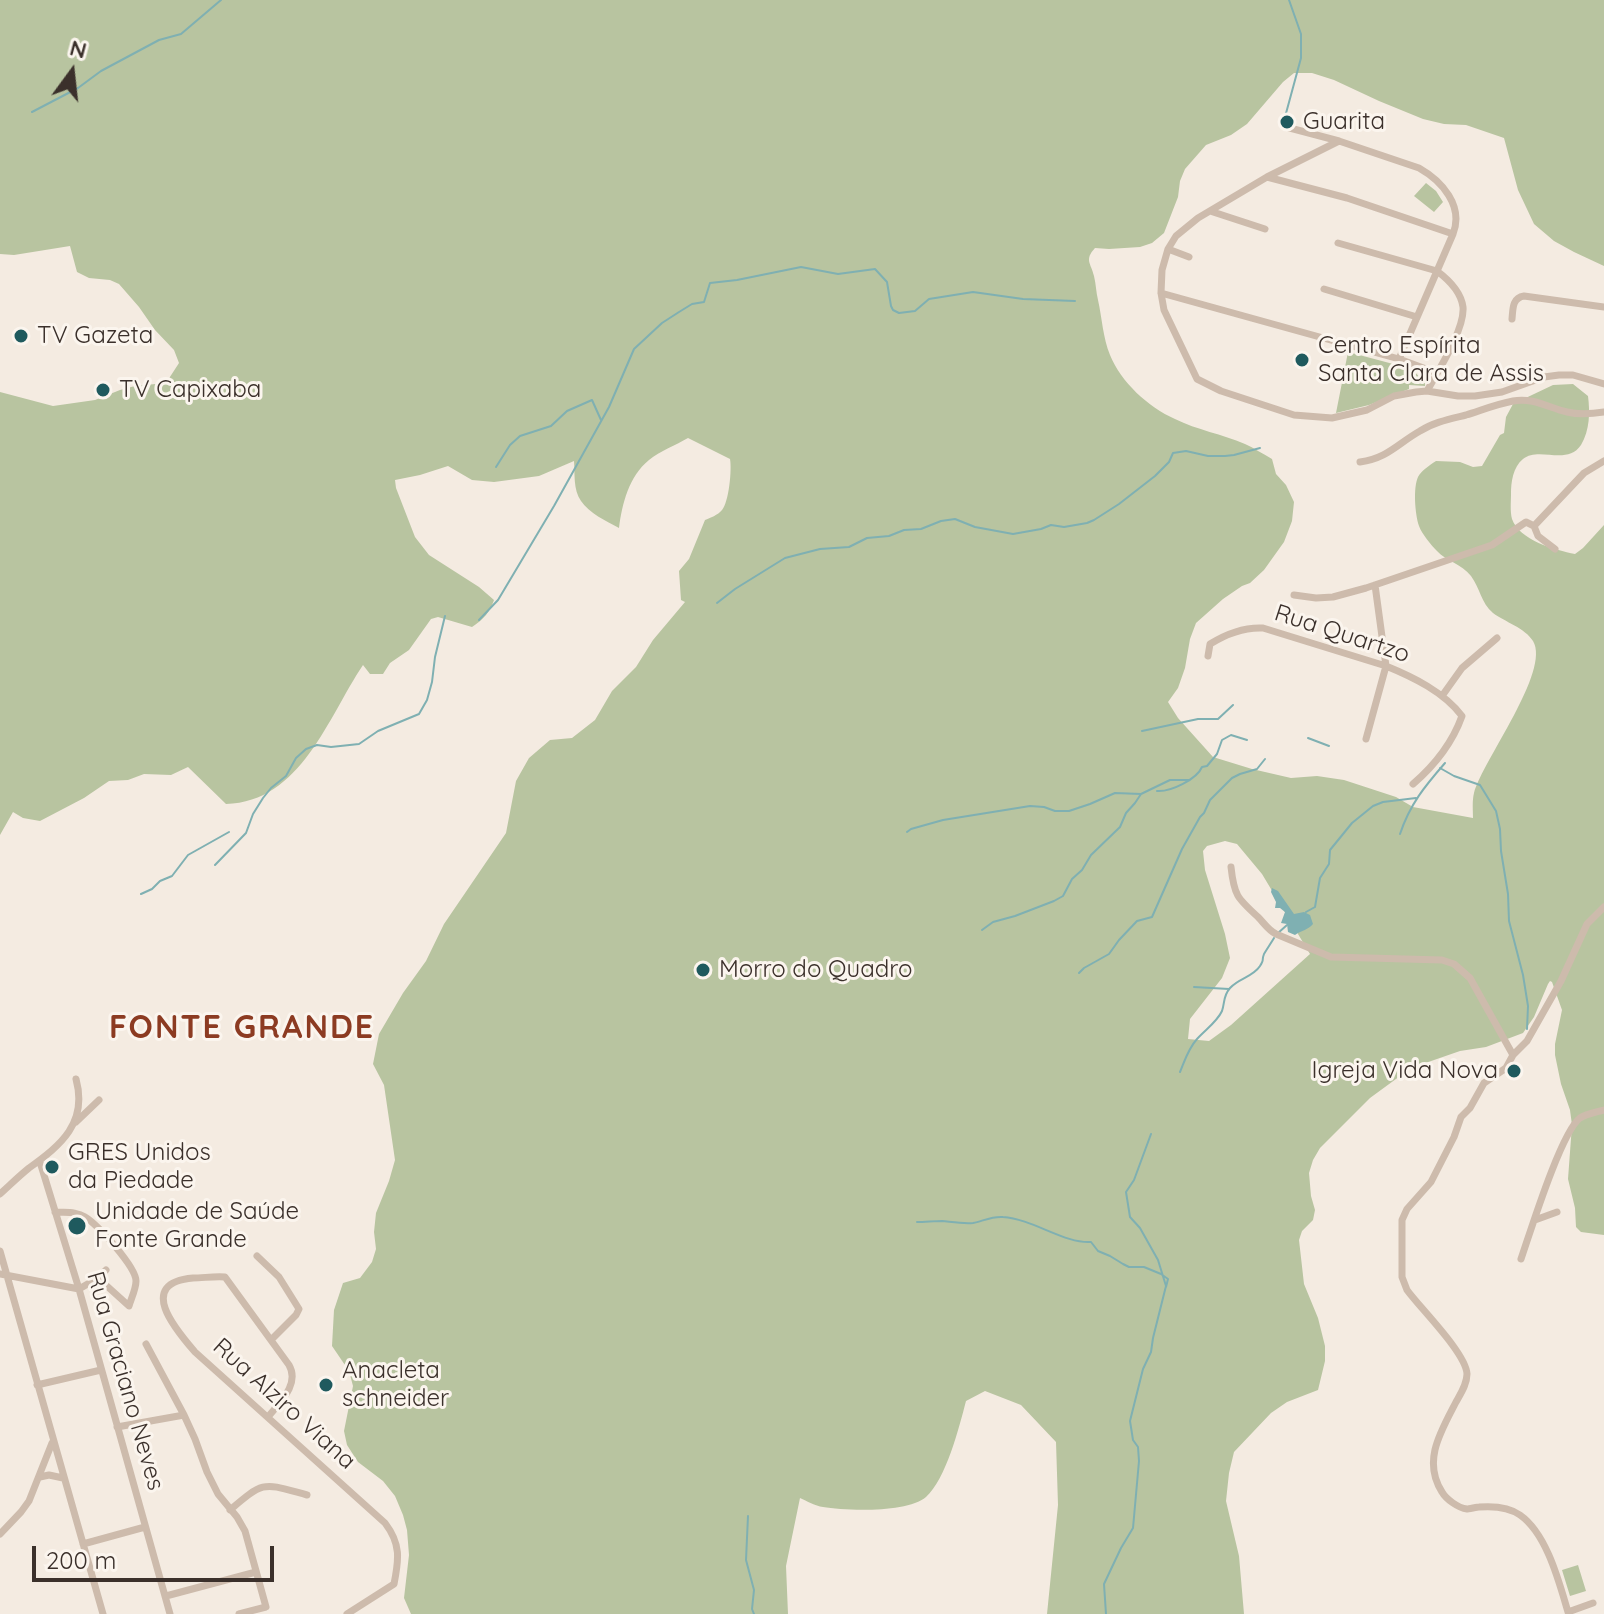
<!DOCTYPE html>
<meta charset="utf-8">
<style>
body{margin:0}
#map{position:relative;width:1604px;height:1614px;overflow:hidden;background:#f4ebe1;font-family:Quicksand,sans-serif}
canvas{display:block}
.north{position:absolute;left:32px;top:32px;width:80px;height:80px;-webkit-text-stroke:6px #fbf5ee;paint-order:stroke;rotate:15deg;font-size:22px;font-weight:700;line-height:32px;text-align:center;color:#3b302b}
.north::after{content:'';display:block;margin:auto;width:28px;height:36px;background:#3b302b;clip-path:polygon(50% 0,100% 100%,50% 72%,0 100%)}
.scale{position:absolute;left:32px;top:1546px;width:242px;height:36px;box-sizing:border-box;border:4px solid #3b302b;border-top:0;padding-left:10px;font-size:24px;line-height:28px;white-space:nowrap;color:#3b302b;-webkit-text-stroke:6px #fbf5ee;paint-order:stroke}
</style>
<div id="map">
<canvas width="1604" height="1614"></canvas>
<div class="north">N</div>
<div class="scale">200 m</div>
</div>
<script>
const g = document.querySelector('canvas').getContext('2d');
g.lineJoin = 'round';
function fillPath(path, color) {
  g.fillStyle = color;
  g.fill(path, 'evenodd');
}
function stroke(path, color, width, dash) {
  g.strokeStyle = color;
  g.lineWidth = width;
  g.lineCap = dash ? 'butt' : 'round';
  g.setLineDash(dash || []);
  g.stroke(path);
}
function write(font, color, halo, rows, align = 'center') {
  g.font = font + ' Quicksand,sans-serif';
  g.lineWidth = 6;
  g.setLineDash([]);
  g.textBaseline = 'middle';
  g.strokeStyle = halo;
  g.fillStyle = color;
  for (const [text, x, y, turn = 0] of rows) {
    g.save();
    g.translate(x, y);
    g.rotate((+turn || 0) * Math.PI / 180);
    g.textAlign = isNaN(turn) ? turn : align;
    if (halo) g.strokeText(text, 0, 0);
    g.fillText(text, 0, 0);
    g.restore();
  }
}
fillPath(new Path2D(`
 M0,0H1604V266L1574,252L1554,241L1534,224L1518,190L1504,138L1466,125L1444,124L1423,119L1379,101L1334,80L1312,73H1294L1283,82L1247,124L1231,135L1206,145L1185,169L1180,181L1178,197L1164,233L1152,243L1140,247L1109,249L1095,248C1084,260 1091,263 1094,276C1096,284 1096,292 1098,300C1102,318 1103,338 1110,355C1121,382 1148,407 1175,419C1197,430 1222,434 1245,444C1254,448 1263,454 1272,459L1276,474L1286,485L1294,502L1292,521L1284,542L1264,570L1250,583L1242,586L1223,599L1196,623L1190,639L1185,668L1178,688L1168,702L1178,718L1213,757L1252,769L1291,778L1317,776L1344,780L1396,797L1413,807L1473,818C1473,810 1472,801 1474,793C1483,760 1551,671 1533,641C1525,628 1505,622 1493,613C1481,603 1480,588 1471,576C1462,564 1446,561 1437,551C1431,545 1422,534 1419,526C1415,514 1413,488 1418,477C1421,471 1430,465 1436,461L1460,462L1473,467L1482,466L1500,435L1504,433L1506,417L1513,404L1553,385L1573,384L1588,396C1590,412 1590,430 1581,445C1567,466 1539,446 1523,459C1513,467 1511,482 1511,494C1511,502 1510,511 1512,519C1519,540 1555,550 1575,554L1583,548L1604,525V1235L1581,1232L1576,1227L1575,1208L1568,1179L1572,1125L1570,1110L1561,1084L1555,1055V1044L1562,1010L1552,982L1550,981L1548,984L1534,1017L1523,1033L1486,1047L1460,1051L1411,1068L1370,1098L1320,1148L1313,1160L1309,1173L1311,1196L1315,1210L1313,1220L1302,1231L1299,1240L1304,1284L1318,1318L1325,1346V1361L1318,1390L1287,1402L1271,1413L1234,1452L1229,1473L1226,1501L1239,1556L1244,1614H1047L1058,1505L1056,1442L1021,1405L985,1391L966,1401C959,1428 946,1479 926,1497C908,1513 846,1511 823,1507C815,1506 807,1501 800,1498L786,1566L788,1614H411L404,1598L409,1555L407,1530L403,1515L395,1496L383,1481L358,1462L347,1445L344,1431L353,1386L349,1371L332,1346L334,1310L343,1283L360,1278L372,1262L376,1249L374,1232L376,1213L389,1181L395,1160L384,1085L373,1064L379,1034L403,993L426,961L444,924L506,833L516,781L529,758L550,740L572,738L595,720L612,691L636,667L653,640L685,602L681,600L679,571L689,559L705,520C710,518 718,515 722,510C729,502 732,469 730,459L688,438C676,445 660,451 649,460C629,476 622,504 619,528C606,521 589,513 581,501C573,490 575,473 574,461L539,476L494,482L472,480L448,466L420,475L395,480L396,488L415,537L429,555L479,587L494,600C490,612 483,620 472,627L438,617L431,619L409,650L390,663L383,674H370L363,665C328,717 301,802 226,804L188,767L171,775L144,774L128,780L109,781L84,798L40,821L23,818L13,812L0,835V392L53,406L95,400L120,390L135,386L166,383L179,363L174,350L155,330L139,307L119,284L110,280L89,278L77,272L70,246L14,255L0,254ZM1225,841L1237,844L1262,874L1310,954L1231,1025L1209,1041L1188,1039L1190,1019L1222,978L1230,958L1225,934L1205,870L1203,851L1207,846Z
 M1426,183L1436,191L1443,202L1434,212L1414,196Z
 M1348,352L1412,369L1425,383V386L1409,385V389L1369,405L1336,413Z
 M1578,1565L1586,1591L1570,1596L1562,1570Z`), '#b8c4a0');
fillPath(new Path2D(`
 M1272,888L1278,891L1294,914L1304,912L1310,915L1313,924C1308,930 1302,930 1295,935L1288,932L1287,924L1281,923L1285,912L1280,908H1275L1276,902L1271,892Z`), '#7fb0b2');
stroke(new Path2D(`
 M32,112L78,88L101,71L159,40L181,34L221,0
 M1285,117L1301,58V34L1289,0
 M496,467L510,445L520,436L551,426L567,411L592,400L601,420
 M717,603L735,589L785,558L820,549L849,547L867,538L889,536L904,530L921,529L941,521L955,519L975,527L1013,534L1041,529L1051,525L1064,527L1087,523L1094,520L1119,504L1155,476L1169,462L1173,453L1186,451L1208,456H1225L1234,455L1260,448
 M479,620L498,600L554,506L609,407L634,349L662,323L679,312L692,304L704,302L710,283L737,280L801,267L838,274L875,269L887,282L891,306L893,310L899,313L915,311L929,299L973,292L1023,299L1075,301
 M1142,731L1198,719H1218L1233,705
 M1308,738L1329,746
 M1440,768L1454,776L1480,785L1496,811L1500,829L1501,851L1508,894L1509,921L1523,975L1528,1006L1527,1029
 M1157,791C1171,792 1197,779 1202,767L1207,766L1217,754L1222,740L1231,735L1247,740
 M907,832L911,829L943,820L1030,806L1044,807L1055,811H1069L1090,804L1115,793L1141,794
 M1400,834C1410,804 1425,786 1445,763
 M215,865L246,833L253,814L263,798L271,788L286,776L296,758L306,749L317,745L331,747L359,744L378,731L419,714L427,700L432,682L435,657L445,616
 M141,894L152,889L160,881L172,876L188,855L229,832
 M1306,912L1315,907L1320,878L1329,864L1330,850L1352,823L1373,806L1383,802L1416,798
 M982,930L993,922L1015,916L1054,901L1063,896L1072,879L1082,870L1091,855L1120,827L1126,813L1135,803L1141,794L1170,780H1189
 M1278,933L1287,925
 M1079,973L1084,968L1109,954L1119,940L1137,921L1152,917L1182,849L1200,817L1204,813L1210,800L1232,778L1240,774L1257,769L1265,759
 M1194,987L1229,989
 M1180,1072C1185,1060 1188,1049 1197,1039C1205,1030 1217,1022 1222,1011C1225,1002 1223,996 1230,988C1239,978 1253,977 1260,966C1265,958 1261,962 1264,954C1267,949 1271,943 1274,938
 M917,1222C925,1222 934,1221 942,1221C952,1222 963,1224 973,1223C983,1221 992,1216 1003,1217C1033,1219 1065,1244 1091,1242L1098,1251L1110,1256L1123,1264L1129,1267H1144L1161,1274L1168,1279L1166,1287
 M748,1516L746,1560L754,1590L752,1609L754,1614
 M1106,1614L1104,1584L1121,1548L1133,1528L1139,1461L1138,1447L1133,1440L1130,1421L1143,1369L1151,1352L1153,1338L1166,1286L1158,1260L1140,1228L1130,1217L1126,1192L1134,1180L1151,1134`), '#7fb0b2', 2);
stroke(new Path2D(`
 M1286,127L1339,141
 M1267,177L1347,198L1453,234
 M1210,211L1265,229
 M1338,243L1437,271C1449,280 1461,292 1463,307C1465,329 1438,371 1427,391
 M1168,249L1189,257
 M1324,289L1417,317
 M1161,293L1399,359L1437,373
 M1512,319C1513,309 1512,298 1524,296L1604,307
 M1399,359L1453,234C1464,206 1442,181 1419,168L1339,141L1267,177L1198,218L1176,236L1168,249L1162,270L1161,293L1164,310L1197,379L1221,391L1294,415L1332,418L1367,410L1394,396L1416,392L1427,391L1458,396H1475L1502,392L1544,377L1559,375H1573L1604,384
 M1360,462C1388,458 1397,444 1420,431C1434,422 1450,419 1466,415C1482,410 1497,404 1513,401C1533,397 1549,408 1567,412C1579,415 1592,414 1604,412
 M1555,549L1538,536L1534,526L1584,473L1604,461
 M1294,595L1316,598L1333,597L1366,588L1492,545L1526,522L1534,526
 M1208,656L1210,644C1226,634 1243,627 1263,628L1386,666C1413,677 1444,692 1462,716C1452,744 1435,765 1413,784
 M1442,696L1462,668L1497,638
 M1366,739L1386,666L1375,585
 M1231,867C1234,895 1237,898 1258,917C1264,923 1268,930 1276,934L1331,957L1442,960L1454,964L1470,978L1513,1055
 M76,1122L99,1100
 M40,1162L79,1289L170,1614
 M0,1194C10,1185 19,1176 29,1168C61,1145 88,1123 76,1079
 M55,1212C65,1213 76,1211 85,1217C98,1225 136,1267 136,1281C136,1289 131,1299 129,1306L98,1278
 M1535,1220L1557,1212
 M0,1251L103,1614
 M257,1256L279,1277L299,1309L296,1315L271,1340
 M1521,1259C1530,1233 1561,1132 1580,1118C1586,1114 1597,1112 1604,1110
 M0,1274L79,1289
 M79,1289L98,1278L106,1270
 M146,1344L184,1415L195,1439L207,1472L218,1494L237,1517L245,1531L266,1607L239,1614
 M37,1385L101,1370
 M268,1417C280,1402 300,1384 289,1365L225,1277C215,1276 203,1278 193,1278C136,1283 175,1329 195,1352L385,1523C401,1544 399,1559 394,1584L347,1614
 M117,1427L184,1415
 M40,1477L49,1475L63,1478
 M230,1510C265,1480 263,1483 307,1495
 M0,1534L21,1512L29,1501L52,1443
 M83,1544L145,1527
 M166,1596L256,1572
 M1593,1603L1568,1612C1559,1582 1547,1534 1520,1515C1509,1507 1492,1506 1479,1507C1478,1507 1468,1509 1467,1509C1458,1508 1446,1499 1442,1492C1422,1461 1441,1431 1456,1402C1461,1393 1467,1384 1467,1374C1466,1353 1420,1308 1407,1290L1402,1277V1220L1407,1209L1431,1182L1454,1137L1461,1117L1470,1108L1484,1083L1506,1068L1513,1055L1527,1041L1561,981L1587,924L1604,907`), '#cdbbac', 7);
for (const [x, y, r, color] of [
 [1287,122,8,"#1f5a5e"],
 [21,336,8,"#1f5a5e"],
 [1302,360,8,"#1f5a5e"],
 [103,390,8,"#1f5a5e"],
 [703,970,8,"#1f5a5e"],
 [1514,1071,8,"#1f5a5e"],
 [52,1167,8,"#1f5a5e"],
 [77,1226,10,"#1f5a5e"],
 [326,1385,8,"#1f5a5e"]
]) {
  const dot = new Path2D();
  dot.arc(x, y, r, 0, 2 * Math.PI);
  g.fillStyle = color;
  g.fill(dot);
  stroke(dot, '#fbf5ee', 3);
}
write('24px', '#3b302b', '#fbf5ee', [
 ["Guarita",1303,122],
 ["TV Gazeta",37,336],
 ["Centro Espírita",1318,346],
 ["Santa Clara de Assis",1318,374],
 ["TV Capixaba",119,390],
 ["Morro do Quadro",719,970],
 ["Igreja Vida Nova",1498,1071,"right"],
 ["GRES Unidos",68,1153],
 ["da Piedade",68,1181],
 ["Unidade de Saúde",95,1212],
 ["Fonte Grande",95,1240],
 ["Anacleta",342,1371],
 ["schneider",342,1399]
], 'left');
write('24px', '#3b302b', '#fbf5ee', [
 ["Rua Quartzo",1342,634,18],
 ["Rua Graciano Neves",125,1381,74],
 ["Rua Alziro Viana",284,1404,42]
]);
g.letterSpacing = '2px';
write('bold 32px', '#8c3b22', '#fbf5ee', [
 ["FONTE GRANDE",242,1028]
]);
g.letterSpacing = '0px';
</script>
